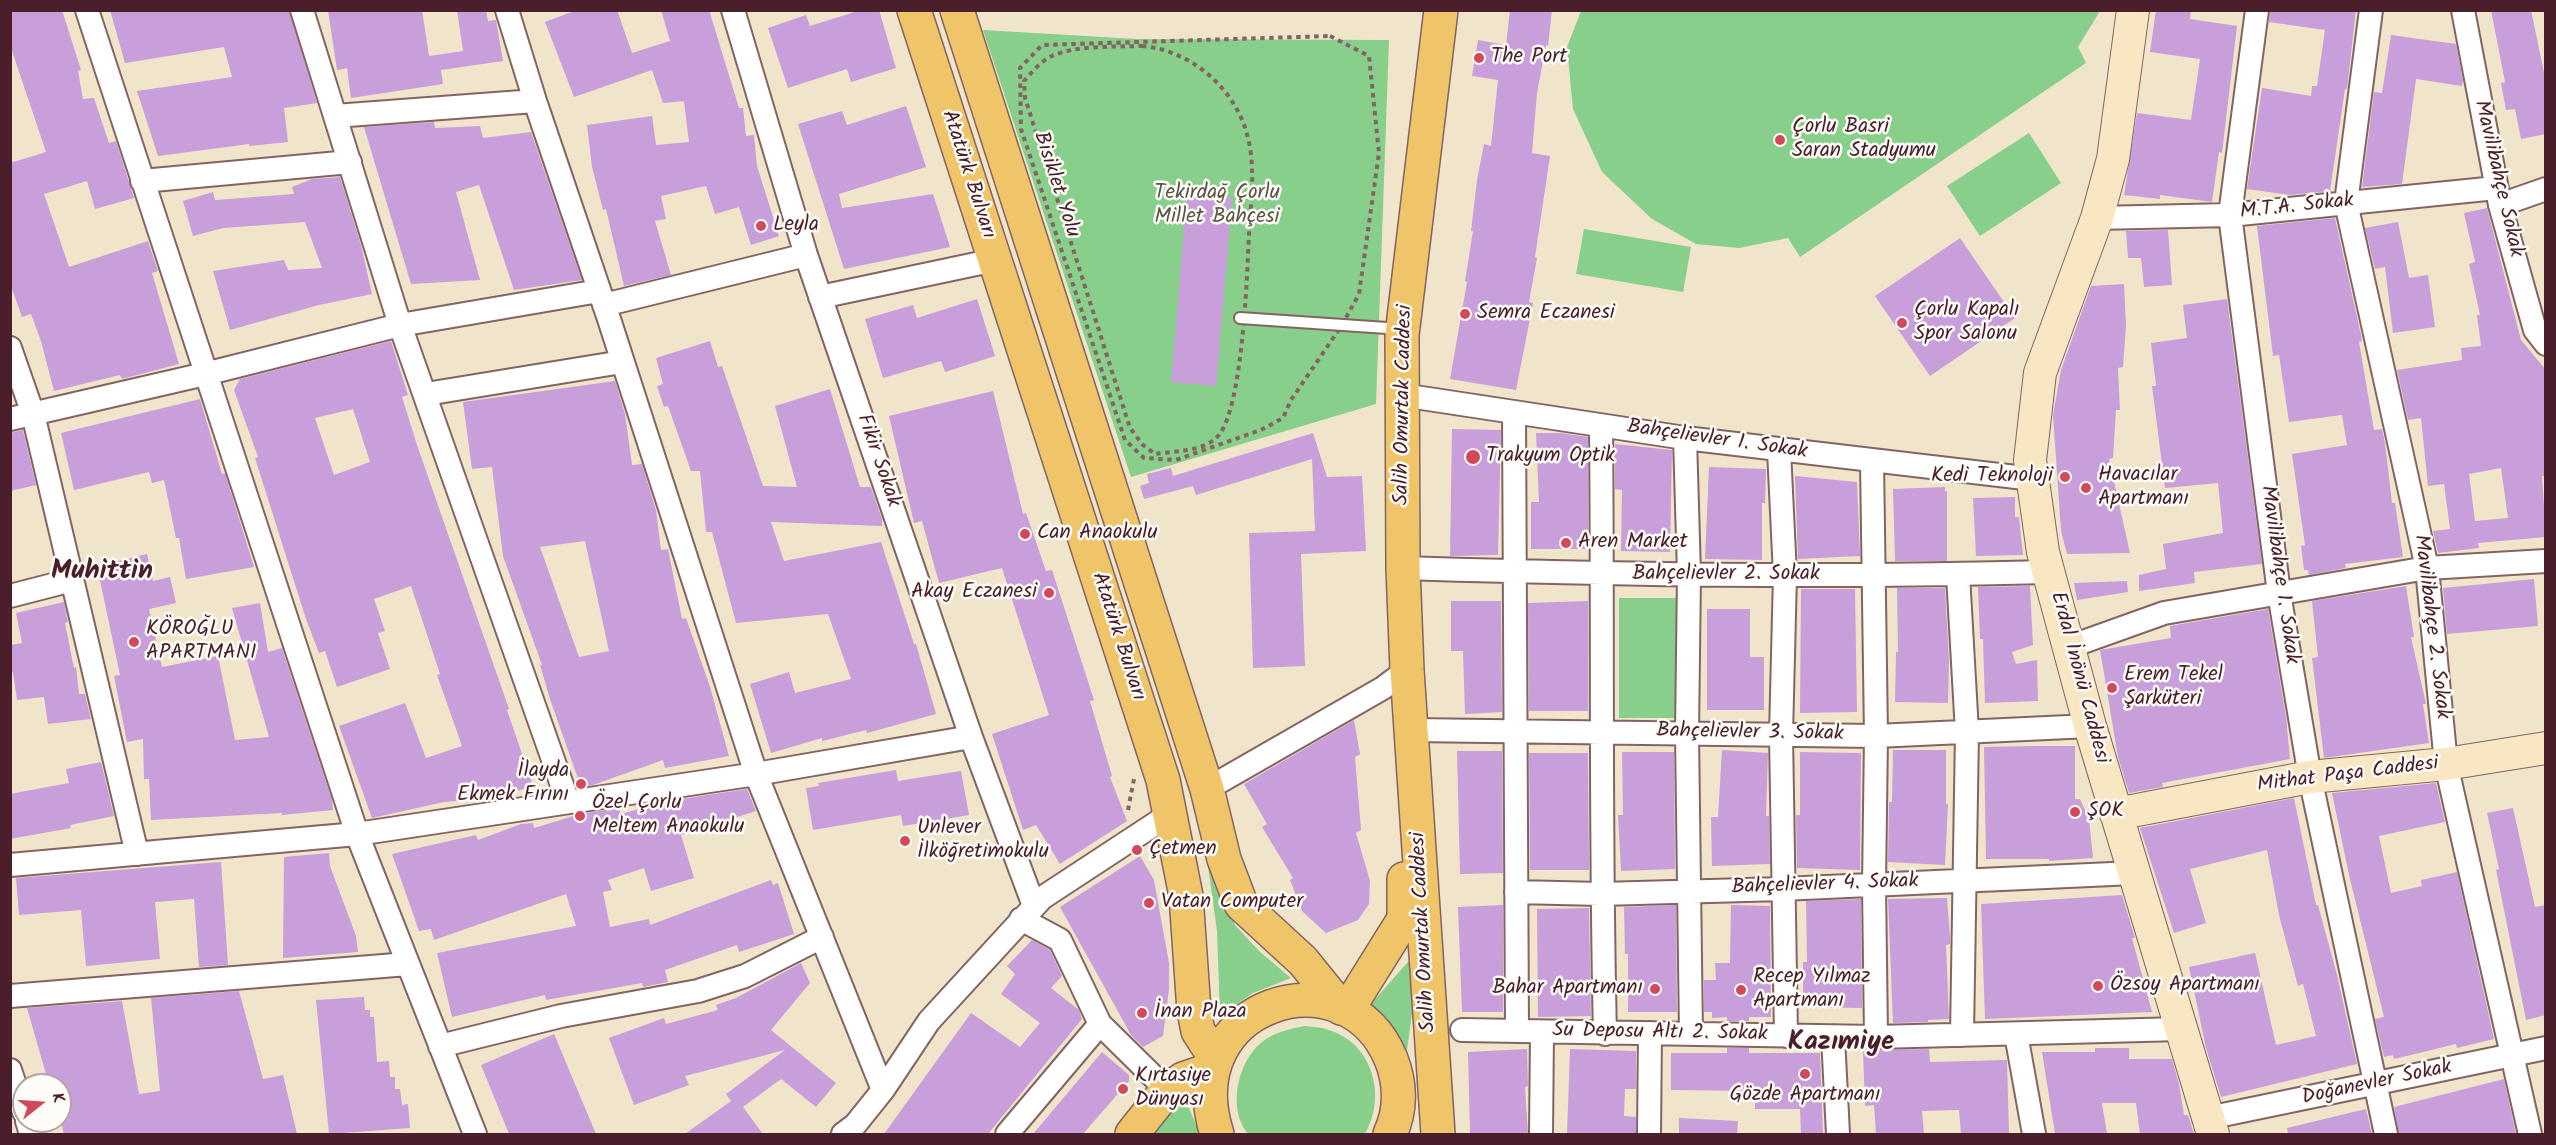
<!DOCTYPE html>
<meta charset="utf-8">
<style>
body{margin:0}
#map{position:relative;width:2556px;height:1145px;overflow:hidden;background:#f0e5ca;font-family:Kalam,sans-serif}
canvas{display:block}
.frame{position:absolute;inset:0;border:12px solid #4a1f2b;pointer-events:none}
.north{position:absolute;left:12px;top:1073px;width:60px;height:60px;box-sizing:border-box;background:#fdfcf7;border:2px solid #b5a4a5;border-radius:50%;rotate:73deg;font-size:16px;font-weight:700;line-height:24px;text-align:center;color:#4a1f2b}
.north::after{content:'';display:block;margin:auto;width:21px;height:27px;background:#d1495b;clip-path:polygon(50% 0,100% 100%,50% 72%,0 100%)}
</style>
<div id="map">
<canvas width="2556" height="1145"></canvas>
<div class="frame"></div>
<div class="north">K</div>
</div>
<script>
const g = document.querySelector('canvas').getContext('2d');
g.lineJoin = 'round';
function fillPath(path, color) {
  g.fillStyle = color;
  g.fill(path, 'evenodd');
}
function stroke(path, color, width, dash) {
  g.strokeStyle = color;
  g.lineWidth = width;
  g.lineCap = dash ? 'butt' : 'round';
  g.setLineDash(dash || []);
  g.stroke(path);
}
function write(font, color, halo, rows, align = 'center') {
  g.font = font + ' Kalam,sans-serif';
  g.lineWidth = 5;
  g.setLineDash([]);
  g.textBaseline = 'middle';
  g.strokeStyle = halo;
  g.fillStyle = color;
  for (const [text, x, y, turn = 0] of rows) {
    g.save();
    g.translate(x, y);
    g.rotate((+turn || 0) * Math.PI / 180);
    g.textAlign = isNaN(turn) ? turn : align;
    if (halo) g.strokeText(text, 0, 0);
    g.fillText(text, 0, 0);
    g.restore();
  }
}
fillPath(new Path2D(`
 M1581,11V10L2100,11L2078,47L2086,63L1800,257L1788,238L1739,248L1696,244L1652,219L1602,172L1573,109L1567,47Z
 M983,30L1137,39L1389,40L1376,404L1131,477Z
 M2029,133L2061,183L1980,236L1947,186Z
 M1584,229L1691,247L1683,292L1576,274Z
 M1619,598H1677L1678,718H1619Z
 M1211,865L1235,925L1259,951L1291,978L1253,993L1220,1016L1217,931L1208,866Z
 M1421,947L1404,1072L1370,1005Z
 M1305,1026C1313,1027 1321,1027 1329,1030C1373,1044 1387,1096 1365,1134H1248C1227,1109 1237,1062 1262,1042C1275,1032 1289,1029 1305,1026Z
 M1185,1099L1200,1134H1150Z`), '#87cf8a');
fillPath(new Path2D(`
 M10,10H62L81,70L78,71L83,99L94,98L109,143L116,141L134,198L95,209L87,181L44,194L69,267L148,241L158,271L152,273L179,364L122,379L120,375L54,391L41,341L31,314L22,317L10,283V163L46,152L10,45Z
 M110,10H289L317,103L284,108L288,142L250,146L249,144L158,156L137,91L232,77L224,47L125,63Z
 M328,10H422L429,56L463,51L457,10H486L488,21L496,20L503,61L441,70L443,84L351,98L347,68L337,70Z
 M577,10H617L632,53L670,41L661,10H709L739,108H743L746,136L754,135L757,166L779,236L751,245L739,207L715,214L706,186L661,196L666,219L655,221L671,275L624,286L606,209L603,210L592,167L587,125L652,116L656,145L689,142L684,101L663,103L652,70L574,97L545,22Z
 M861,10H879L896,68L851,82L847,69L788,88L768,28L806,15L810,26Z
 M1510,10H1552L1548,46L1546,45L1537,93L1532,153L1550,156L1535,257L1537,258L1529,302L1533,303L1516,390L1450,379L1467,282L1465,281L1473,231H1471L1477,180L1484,144L1491,146L1498,80L1472,76L1478,40L1506,45Z
 M2156,10H2191L2190,19L2237,26L2222,153L2219,152L2212,202L2160,195V199L2124,195L2137,113L2191,120L2200,59L2150,52Z
 M2270,10H2356L2347,89H2345L2330,191L2290,195L2247,189L2262,88L2311,96L2312,86H2317L2325,30L2269,22Z
 M2491,10H2531L2546,82V134L2521,139L2515,109L2506,110L2501,83L2505,82Z
 M2391,35L2456,44L2463,81L2462,86L2416,79L2402,184L2362,187L2374,92L2382,93Z
 M906,106L926,167L839,194L842,208L933,194L950,247L844,269L798,124L842,111L847,125Z
 M434,122L435,128L480,126L483,138L531,132L582,280L514,290L479,185L456,192L480,280L411,284L364,127Z
 M340,177L361,245L372,294L319,305L230,330L213,271L284,260L288,270L322,268L305,222L223,228L193,236L183,201L213,192L215,200L294,194L292,187L312,179Z
 M1187,194L1232,198L1216,386L1171,382Z
 M2487,208L2521,340L2546,370V476H2542L2546,537L2478,543L2479,548L2438,553L2433,531L2450,529L2444,484L2428,486L2421,418L2408,420L2397,370L2462,360L2461,348L2481,346L2477,315H2480L2469,264L2475,262L2464,213ZM2501,468L2508,518L2475,521L2469,474Z
 M2335,218L2361,335L2362,341L2359,342L2374,430L2382,429L2385,443L2392,503H2395L2403,557L2345,564L2346,568L2309,575L2308,570H2304L2301,546L2305,545L2292,454L2347,445L2342,415L2289,422L2279,355L2273,356L2257,226Z
 M2398,222L2409,278L2428,275L2435,327L2393,333L2385,267L2375,269L2365,228Z
 M2168,230L2172,285L2144,287L2141,258H2128L2126,231Z
 M1960,238L2015,318L1930,376L1875,296Z
 M2124,284L2126,325L2123,367L2118,368L2120,410H2116L2113,458L2109,459L2130,553L2067,554L2061,531L2053,415L2061,370L2091,286Z
 M977,299L995,356L945,372L941,361L883,378L865,319L913,305L917,318Z
 M2227,299L2262,564L2194,572L2195,583L2139,591V575L2166,569L2163,544L2223,533L2218,483L2165,488L2152,386H2156L2151,343L2187,338L2183,305Z
 M391,341L408,395L402,397L417,445L509,709L507,710L533,786L495,798L444,802L372,818L339,726L405,703L426,758L462,746L437,675L440,674L411,586L374,599L385,631L378,633L390,669L337,687L325,651L319,653L306,619L255,458L258,457L234,390L240,379ZM353,409L370,462L334,475L315,418Z
 M710,341L718,367L722,366L763,486L797,487L775,406L830,389L860,487H871L882,519V526L771,522L784,561L881,542L914,644H916L936,714L867,733L866,730L822,741V738L771,753L750,684L789,672L795,693L851,679L828,614L736,623L712,532H706L700,471H691L668,406L664,407L657,386L663,384L656,358Z
 M615,381L625,414L632,465L642,464L656,510L661,550L668,549L682,619L686,618L710,687L729,756L665,768L663,760L593,785L581,787L550,699L540,665H542L503,556L492,467L472,469L463,402ZM585,541L609,651L579,657L540,547Z
 M993,391L1023,514L1026,513L1046,571L1052,570L1094,700L1090,701L1112,776L1110,777L1127,821L1060,864L1036,825L1023,830L992,734L1049,715L1002,568L939,583L922,521L914,523L889,416Z
 M200,399L222,474L225,473L254,567L186,579L179,538H176L164,480L152,483L149,472L74,490L61,433Z
 M1452,429L1501,430L1498,555L1450,556Z
 M23,430L36,485L10,491V433Z
 M1313,433L1327,477L1362,476L1366,551L1301,554L1305,666L1253,668L1249,533L1315,531L1312,459L1196,495L1193,486L1144,499L1140,486L1149,483L1147,474L1171,468L1173,476Z
 M1536,433H1560L1588,437V549H1531V502H1539Z
 M1615,444L1672,450L1670,552L1621,551L1622,490L1615,489Z
 M1709,467L1766,469L1765,503H1762V560L1705,559Z
 M1795,476L1857,482L1860,556L1798,559Z
 M1945,487V491H1947V561H1895L1893,489Z
 M2015,497V517H2019L2023,555L1976,556L1973,498Z
 M147,554L153,581L170,577L176,603L149,609L162,667L218,656L235,740L269,737L232,608L260,603L268,652L282,648L332,800L333,810L282,815V813L151,820L149,779H144L143,739L127,742L114,676L120,675L97,566Z
 M2534,579L2538,626L2447,634L2443,588Z
 M2127,581L2128,592L2077,600L2074,583Z
 M2030,586L2033,645L2012,652L2016,664L2037,660L2038,701L1985,703L1983,639H1980L1978,587Z
 M2406,586L2414,637H2411L2426,704H2423L2429,743L2324,758L2312,658L2318,657L2312,601Z
 M1897,588H1945L1949,660L1948,703L1895,702L1896,652H1898Z
 M1801,589H1855L1857,712L1800,713Z
 M1451,601H1501L1502,712L1465,714L1463,651H1451Z
 M1588,601V711H1529L1528,603Z
 M64,602L68,622L65,623L74,668L76,667L79,694H85L91,719L48,724L44,697L17,700L13,672H10V645L22,643L16,613Z
 M1707,609H1750V657H1764V710H1707Z
 M2268,609L2286,717L2290,759L2162,783L2163,787L2129,793L2118,757L2100,650L2171,638L2170,626Z
 M1354,720L1360,754L1355,757L1361,830L1356,833L1370,881L1369,904L1358,920L1326,933L1302,911L1290,880L1293,878L1262,827L1267,824L1244,784Z
 M2033,746H2075V799H2080L2089,819L2093,858L2049,861V859H1986L1984,747Z
 M1722,750L1768,753L1766,816H1769L1770,864L1712,866L1711,817H1718Z
 M1893,750H1946V804H1948L1945,865L1888,862L1889,802H1892Z
 M1457,751H1502L1503,873L1460,874Z
 M1622,752H1674L1675,869L1621,871L1618,815H1623Z
 M1800,752L1861,753L1860,870L1797,868L1796,815H1800Z
 M1529,753H1588L1589,870H1530Z
 M101,762L114,816L70,825L71,828L10,839V794L69,783L66,769Z
 M896,770L898,781L961,771L969,815L903,826L901,815L813,830L806,788L819,786L818,783Z
 M2436,783L2445,822L2379,836L2391,893L2422,886L2421,880L2457,872L2494,1039L2457,1048L2456,1044L2394,1059L2393,1055L2384,1057L2375,1019L2384,1017L2349,875L2332,793Z
 M747,789L756,811L681,835L694,878L651,891L644,868L608,880L612,890L603,892L610,927L649,919L650,925L771,880L773,885L778,883L794,934L739,952L737,945L665,970L668,982L643,987L642,983L546,1000L545,995L452,1017L437,953L576,926L566,894L434,940L431,929L419,931L392,854L476,835L478,840L521,824L533,823L534,828L580,814L619,808L621,814L668,801Z
 M2294,798L2316,905H2318L2337,975L2357,1064L2221,1097L2206,1048L2189,967L2255,953L2276,1045L2316,1036L2303,984L2298,986L2279,915L2267,850L2190,869L2206,923L2174,933L2140,828Z
 M2513,808L2535,907L2546,905V1015L2526,1020L2496,870L2499,869L2487,813Z
 M329,853L330,866L356,936L358,952L283,958L284,857Z
 M1140,856L1154,880L1169,963V989L1163,1036L1143,1047L1131,1035L1060,907Z
 M221,862L228,965L199,967L194,899L155,902L160,959L86,966L81,910L19,915L16,878Z
 M2122,895L2135,938H2132L2152,1012L1985,1019L1981,904Z
 M1947,898L1950,938V944L1946,945L1949,1019L1928,1020V1022L1893,1023L1888,899Z
 M1861,899L1862,1008L1810,1007L1803,997V962H1807L1806,901Z
 M1503,905V1012H1462L1458,907Z
 M1676,905L1677,1012H1628V954H1625L1624,907Z
 M1731,905L1770,906L1771,1017H1749V1021H1727V1017L1712,1018V1012H1704V980H1716L1715,963H1730Z
 M1589,908L1591,1016L1538,1017L1537,909Z
 M1032,940L1050,950L1062,976L1051,988L1079,1010L1082,1019L988,1134H884L971,1013L1020,1047L1040,1023L1001,994L1015,974L1007,966Z
 M801,963L810,983L771,1030L836,1083L816,1107L781,1079L743,1107L763,1134H685L731,1101L726,1094L785,1050L685,1076L689,1085L634,1105L609,1038L664,1018L666,1024L718,1010L716,1005L736,998Z
 M239,991L263,1079L283,1075L297,1134H64L60,1118V1080L48,1081L27,1008L122,1001L139,1094L160,1091L151,998Z
 M364,997L365,1010H370V1017H374L377,1062L389,1061L390,1077H395V1089H400L402,1105L408,1104L410,1128L329,1134L316,1000Z
 M554,1034L596,1134H509L481,1065Z
 M1727,1048H1749V1053H1820L1823,1134H1801L1800,1109H1755V1091L1671,1090V1053H1727Z
 M2095,1048H2129V1059H2172L2179,1084L2184,1115H2188L2194,1134H2140L2136,1103H2102L2107,1134H2055L2042,1052H2095Z
 M1527,1049L1528,1086L1525,1087L1528,1134H1470L1468,1052Z
 M1570,1049L1636,1051V1089H1625L1624,1116L1636,1117V1134H1567Z
 M1929,1049L1930,1062L2007,1060L2009,1134H1961L1959,1110L1922,1111L1924,1134H1876L1874,1105L1865,1106L1863,1050Z
 M1102,1052L1129,1075V1081L1083,1134H1033Z
 M2504,1079L2516,1134H2399L2394,1107Z
 M2366,1109L2372,1134H2288L2287,1128Z
 M1679,1118L1738,1121L1737,1134H1679Z`), '#c89edb');
const lane = new Path2D(`
 M1240,318L1387,328`);
const street = new Path2D(`
 M87,10L357,834L475,1134
 M302,10L400,325L568,802
 M507,10L535,101L609,319L756,774L883,1090
 M733,10L806,255L971,737L1034,906
 M2257,10L2230,215L2279,593L2310,777L2386,1134
 M2371,10L2346,203L2427,568L2446,764L2530,1134
 M2463,10L2500,205L2535,330L2546,344
 M335,116L535,101
 M142,181L350,162
 M2500,205L2546,189
 M2097,218L2230,215L2496,188
 M820,297L995,260
 M604,305L806,255
 M10,348L33,414L137,854
 M426,394L622,362
 M1402,395L1685,438L2033,479
 M1514,412L1517,1031
 M10,419L205,374L400,325L599,291
 M1601,426C1603,628 1600,831 1605,1034
 M1685,438L1689,574L1687,734L1691,1034
 M1779,450L1785,575L1781,735L1786,1036
 M1872,461L1876,736L1874,885L1876,1037
 M1403,568C1619,575 1834,578 2049,572
 M1958,575L1967,732L1962,1035
 M10,596L72,580
 M2069,647L2164,613L2427,568L2546,561
 M1411,730L1876,736L2090,726
 M1207,789L1383,688L1407,670
 M10,865L357,834L756,774L971,737
 M1516,892L1601,894L1782,889L2134,873
 M1021,919L1060,940L1100,1024L1167,1090
 M10,996L408,964
 M1462,1030L1876,1037L2181,1029
 M2016,1034L2034,1134
 M1833,1037L1838,1134
 M440,1046L561,1016L698,991L745,976L822,937
 M10,1070L24,1112
 M2208,1118L2546,1048
 M27,1121L31,1134
 M843,1134L855,1125L883,1090L929,1021L1042,898L1170,814
 M1007,1134L1100,1024
 M1541,1134L1542,1032
 M1649,1134L1650,1033`);
const secondary = new Path2D(`
 M2133,10L2113,159L2097,218L2040,373L2030,460L2043,552L2090,726L2213,1134
 M2116,814L2310,777L2446,764L2546,748`);
const primary = new Path2D(`
 M914,10L1163,780L1186,896L1194,1011L1198,1031L1216,1059
 M957,10L1207,789L1224,859L1241,904L1303,961L1341,1008
 M1341,1008L1356,996L1404,919V879
 M1132,1134L1167,1090L1183,1079L1212,1069
 M1217,1134C1175,1003 1346,950 1391,1059C1401,1084 1401,1111 1390,1134
 M1438,1134L1407,670L1403,568L1402,335L1441,10`);
stroke(lane, '#846463', 14);
stroke(street, '#846463', 26);
stroke(secondary, '#846463', 34);
stroke(primary, '#846463', 36);
stroke(new Path2D(`
 M1330,36L1369,56L1379,153L1359,294L1342,325L1291,400L1283,418L1261,430L1176,460L1144,458L1125,440L1021,129L1020,68L1042,45Z
 M1142,46C1190,50 1234,87 1247,134C1250,145 1252,159 1252,170C1253,191 1250,213 1249,234C1247,276 1243,404 1219,435C1205,452 1175,451 1155,454L1143,445L1130,428L1025,98L1024,81C1032,72 1041,61 1052,56C1075,45 1116,47 1142,46Z
 M1128,810L1134,779`), '#846463', 4, [4.5, 4.5]);
stroke(lane, '#fff', 10);
stroke(street, '#fff', 22);
stroke(secondary, '#f9e7c3', 32);
stroke(primary, '#f0c469', 33);
for (const [x, y, r, color] of [
 [1479,58,6,"#d1495b"],
 [1780,140,6,"#d1495b"],
 [761,226,6,"#d1495b"],
 [1465,314,6,"#d1495b"],
 [1902,323,6,"#d1495b"],
 [1473,457,8,"#d1495b"],
 [2065,477,6,"#d1495b"],
 [2086,488,6,"#d1495b"],
 [1025,534,6,"#d1495b"],
 [1566,543,6,"#d1495b"],
 [1049,593,6,"#d1495b"],
 [134,642,6,"#d1495b"],
 [2112,688,6,"#d1495b"],
 [581,784,6,"#d1495b"],
 [2075,812,6,"#d1495b"],
 [580,816,6,"#d1495b"],
 [905,841,6,"#d1495b"],
 [1137,850,6,"#d1495b"],
 [1149,903,6,"#d1495b"],
 [2098,986,6,"#d1495b"],
 [1655,989,6,"#d1495b"],
 [1741,990,6,"#d1495b"],
 [1142,1013,6,"#d1495b"],
 [1805,1074,6,"#d1495b"],
 [1123,1089,6,"#d1495b"]
]) {
  const dot = new Path2D();
  dot.arc(x, y, r, 0, 2 * Math.PI);
  g.fillStyle = color;
  g.fill(dot);
  stroke(dot, '#fdfcf7', 2);
}
write('21px', '#4a1f2b', '#fdfcf7', [
 ["The Port",1491,58],
 ["Çorlu Basri",1792,128],
 ["Saran Stadyumu",1792,152],
 ["Leyla",773,226],
 ["Çorlu Kapalı",1914,311],
 ["Spor Salonu",1914,335],
 ["Semra Eczanesi",1477,314],
 ["Trakyum Optik",1486,457],
 ["Havacılar",2098,476],
 ["Apartmanı",2098,500],
 ["Kedi Teknoloji",2053,477,"right"],
 ["Can Anaokulu",1037,534],
 ["Aren Market",1578,543],
 ["Akay Eczanesi",1037,593,"right"],
 ["KÖROĞLU",146,630],
 ["APARTMANI",146,654],
 ["Erem Tekel",2124,676],
 ["Şarküteri",2124,700],
 ["İlayda",569,772,"right"],
 ["Ekmek Fırını",569,796,"right"],
 ["Özel Çorlu",592,804],
 ["Meltem Anaokulu",592,828],
 ["ŞOK",2087,812],
 ["Unlever",917,829],
 ["İlköğretimokulu",917,853],
 ["Çetmen",1149,850],
 ["Vatan Computer",1161,903],
 ["Recep Yılmaz",1753,978],
 ["Apartmanı",1753,1002],
 ["Özsoy Apartmanı",2110,986],
 ["Bahar Apartmanı",1643,989,"right"],
 ["İnan Plaza",1154,1013],
 ["Kırtasiye",1135,1077],
 ["Dünyası",1135,1101],
 ["Gözde Apartmanı",1805,1096,"center"]
], 'left');
write('21px', '#4a1f2b', '#fdfcf7', [
 ["Atatürk Bulvarı",967,175,72],
 ["Mavilibahçe Sokak",2497,179,77],
 ["Bisiklet Yolu",1055,185,72],
 ["M.T.A. Sokak",2297,208,-6],
 ["Salih Omurtak Caddesi",1405,405,-89],
 ["Bahçelievler 1. Sokak",1717,441,8],
 ["Fikir Sokak",877,461,71],
 ["Bahçelievler 2. Sokak",1726,575],
 ["Mavilibahçe 1. Sokak",2278,575,82],
 ["Mavilibahçe 2. Sokak",2430,627,83],
 ["Atatürk Bulvarı",1117,637,72],
 ["Erdal İnönü Caddesi",2078,678,75],
 ["Bahçelievler 3. Sokak",1750,734,1],
 ["Mithat Paşa Caddesi",2348,776,-7],
 ["Bahçelievler 4. Sokak",1825,886,-2],
 ["Salih Omurtak Caddesi",1425,932,-93],
 ["Su Deposu Altı 2. Sokak",1660,1034,1],
 ["Doğanevler Sokak",2377,1084,-12]
]);
write('21px', '#5c5448', '#fdfcf7', [
 ["Tekirdağ Çorlu",1217,194],
 ["Millet Bahçesi",1217,218]
]);
write('bold 27px', '#4a1f2b', '#fdfcf7', [
 ["Muhittin",102,573],
 ["Kazımiye",1841,1044]
]);
</script>
